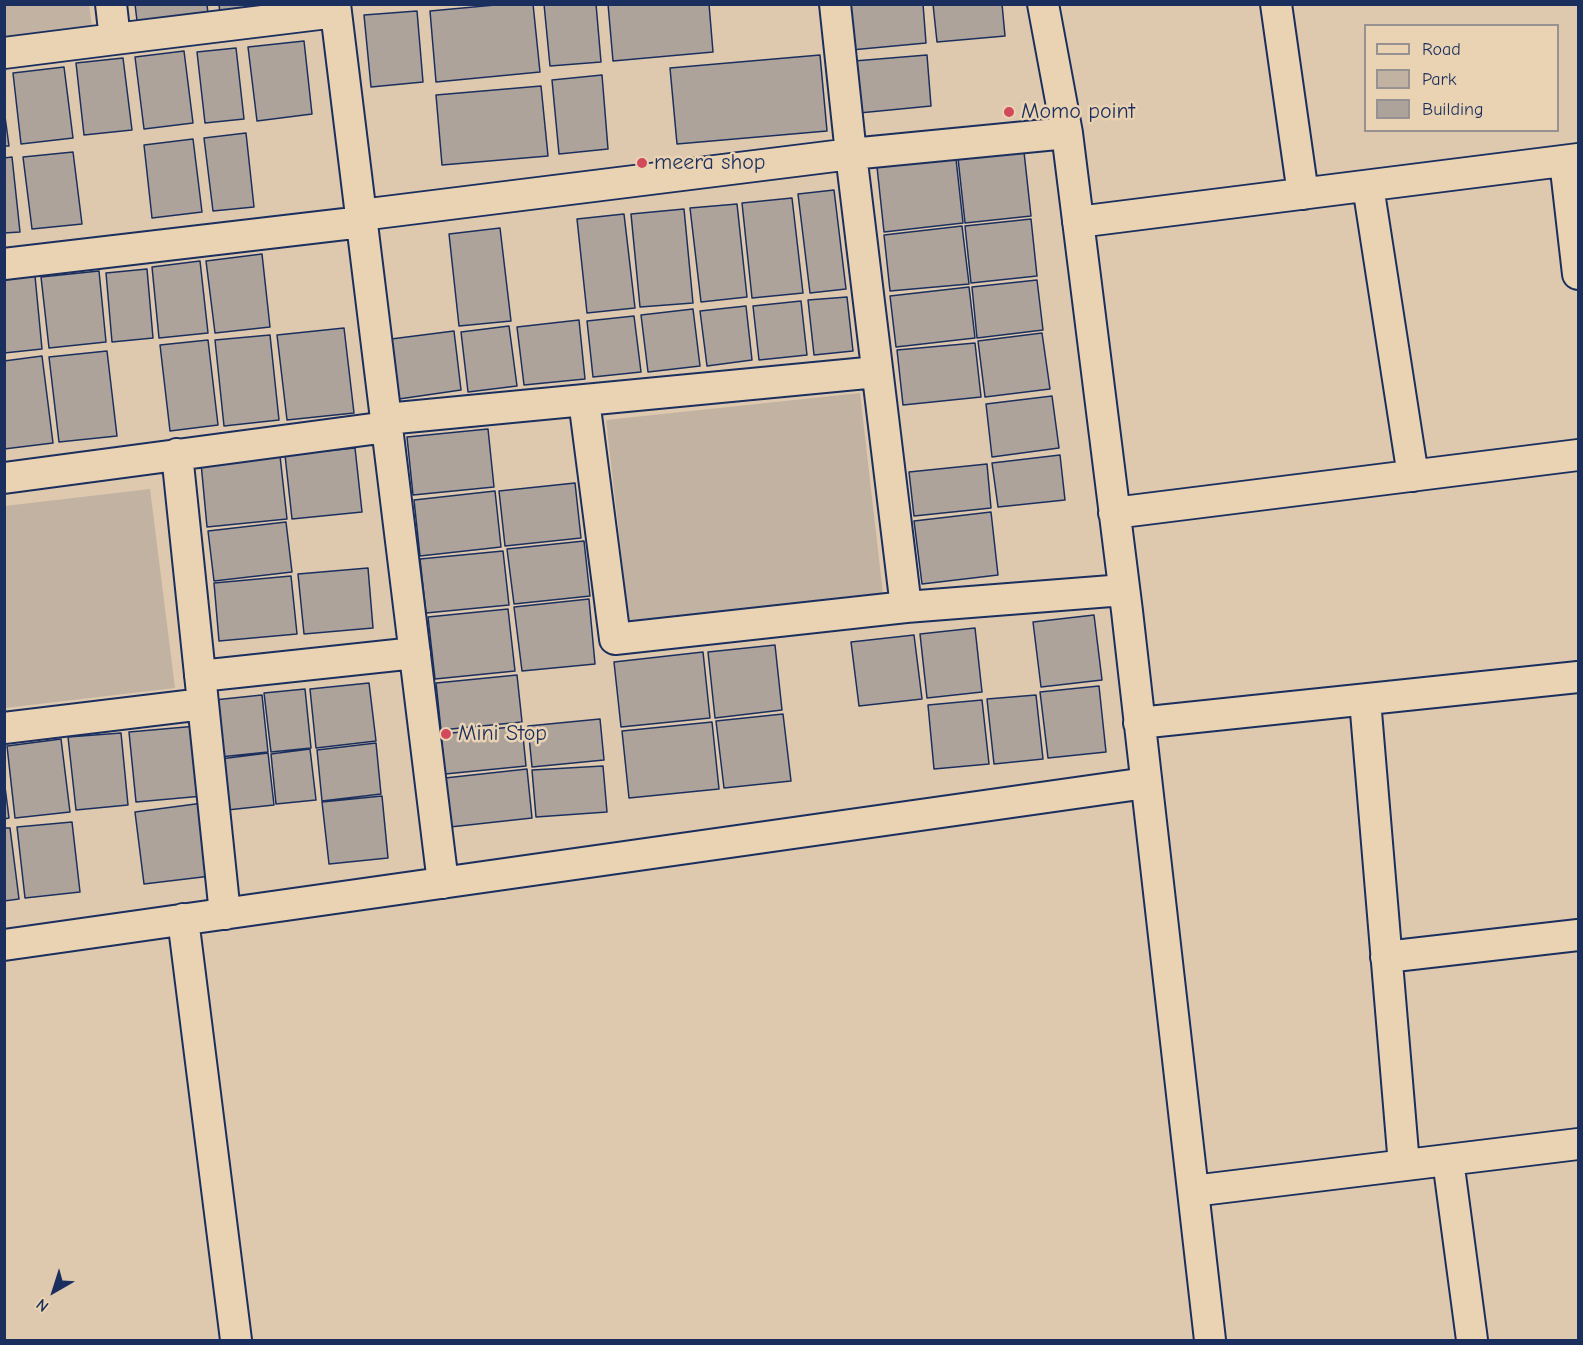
<!DOCTYPE html>
<style>
body{margin:0}
#map{position:relative;width:1583px;height:1345px;overflow:hidden;background:#dec9ae;font-family:"Comic Neue",sans-serif}
canvas{display:block}
.frame{position:absolute;inset:0;border:6px solid #1b2f5e;pointer-events:none}
.legend{position:absolute;left:1364px;top:24px;width:195px;height:108px;box-sizing:border-box;background:#ead3b3;border:2px solid #979191;margin:0;padding:8px 10px;list-style:none;font-size:18px;color:#1b2f5e}
.legend li{display:flex;align-items:center;gap:12px;height:30px}
.legend b{width:30px;border:2px solid #979191}
.north{position:absolute;left:24px;top:1261px;width:60px;height:60px;-webkit-text-stroke:4px #ead3b3;paint-order:stroke;rotate:219deg;font-size:16px;font-weight:700;line-height:24px;text-align:center;color:#1b2f5e}
.north::after{content:'';display:block;margin:auto;width:21px;height:27px;background:#1b2f5e;clip-path:polygon(50% 0,100% 100%,50% 72%,0 100%)}
</style>
<div id="map">
<canvas width="1583" height="1345"></canvas>
<div class="frame"></div>
<ul class="legend">
<li><b style="height:8px;background:#ead3b3"></b>Road</li>
<li><b style="height:16px;background:#c1b2a2"></b>Park</li>
<li><b style="height:16px;background:#aea39a"></b>Building</li>
</ul>
<div class="north">N</div>
</div>
<script>
const g = document.querySelector('canvas').getContext('2d');
g.lineJoin = 'round';
function fillPath(path, color) {
  g.fillStyle = color;
  g.fill(path, 'evenodd');
}
function stroke(path, color, width, dash) {
  g.strokeStyle = color;
  g.lineWidth = width;
  g.lineCap = dash ? 'butt' : 'round';
  g.setLineDash(dash || []);
  g.stroke(path);
}
function write(font, color, halo, rows, align = 'center') {
  g.font = font + ' "Comic Neue",sans-serif';
  g.lineWidth = 5;
  g.setLineDash([]);
  g.textBaseline = 'middle';
  g.strokeStyle = halo;
  g.fillStyle = color;
  for (const [text, x, y, turn = 0] of rows) {
    g.save();
    g.translate(x, y);
    g.rotate((+turn || 0) * Math.PI / 180);
    g.textAlign = isNaN(turn) ? turn : align;
    if (halo) g.strokeText(text, 0, 0);
    g.fillText(text, 0, 0);
    g.restore();
  }
}
fillPath(new Path2D(`
 M4,5H89L92,26L5,37Z
 M860,393L883,594L629,622L606,420Z
 M150,489L175,688L5,708V506Z`), '#c1b2a2');
const building = new Path2D(`
 M135,4H207L208,14L137,21Z
 M219,4H299L220,14Z
 M506,4H533L540,72L436,82L430,11Z
 M544,4H596L601,62L550,66Z
 M608,4H709L713,52L613,61Z
 M847,4H923L926,43L851,50Z
 M933,4H1002L1005,36L937,42Z
 M417,11L423,82L371,87L364,15Z
 M304,41L312,114L257,121L248,47Z
 M236,48L244,119L205,123L197,52Z
 M184,51L193,123L144,129L135,57Z
 M820,55L827,131L677,144L670,68Z
 M927,55L931,106L859,113L854,61Z
 M123,58L132,130L84,135L76,63Z
 M64,67L73,138L21,144L13,73Z
 M602,75L608,149L559,154L552,80Z
 M541,86L548,156L442,165L436,95Z
 M4,109L9,146H4Z
 M246,133L254,207L213,211L204,138Z
 M193,139L202,212L152,218L144,145Z
 M73,152L82,224L32,229L23,157Z
 M1024,152L1031,216L965,223L958,158Z
 M12,157L20,232L4,233V158Z
 M956,159L963,223L884,232L877,167Z
 M834,190L846,289L810,293L798,194Z
 M792,198L803,293L752,298L742,203Z
 M737,204L747,297L701,302L690,208Z
 M684,209L693,303L640,307L631,214Z
 M624,214L635,308L587,313L577,219Z
 M1031,219L1037,276L971,283L965,226Z
 M962,226L969,284L890,291L884,235Z
 M500,228L511,321L459,326L449,234Z
 M262,254L270,327L215,333L206,261Z
 M200,261L208,333L159,338L152,267Z
 M147,269L153,338L112,342L106,273Z
 M99,271L106,342L49,348L41,277Z
 M35,276L42,349L4,353V280Z
 M1037,280L1043,330L977,338L972,287Z
 M969,287L975,338L896,347L890,296Z
 M847,297L853,351L814,355L808,300Z
 M801,301L807,355L759,360L753,306Z
 M746,306L752,360L707,366L700,311Z
 M693,309L700,366L648,372L641,315Z
 M634,316L641,372L593,377L587,321Z
 M579,320L585,379L524,385L517,327Z
 M509,326L517,386L468,392L461,332Z
 M344,328L354,413L287,420L277,335Z
 M454,331L461,390L399,399L391,339Z
 M1042,333L1050,389L985,397L978,341Z
 M270,335L279,420L224,426L215,340Z
 M208,340L218,425L170,431L160,345Z
 M975,343L981,397L903,405L897,350Z
 M107,351L117,436L59,442L49,357Z
 M42,356L53,443L4,449V361Z
 M1052,396L1059,448L992,457L986,404Z
 M488,429L494,487L413,495L407,437Z
 M355,448L362,512L292,519L285,455Z
 M1060,455L1065,500L998,507L992,463Z
 M280,456L287,519L207,527L201,463Z
 M987,464L991,508L914,516L909,472Z
 M575,483L581,538L505,546L499,491Z
 M495,491L501,547L420,556L414,500Z
 M991,512L998,575L922,584L914,521Z
 M286,522L292,572L214,581L208,531Z
 M584,541L590,596L514,604L507,549Z
 M503,551L509,605L426,613L420,559Z
 M368,568L373,628L304,634L298,574Z
 M291,576L297,634L219,641L214,583Z
 M589,599L595,664L522,671L514,607Z
 M508,609L515,671L435,679L428,617Z
 M1094,615L1102,680L1041,687L1033,622Z
 M975,628L982,692L927,698L920,634Z
 M914,635L922,699L859,706L851,642Z
 M775,645L782,710L715,718L708,652Z
 M703,652L710,718L621,727L614,662Z
 M517,675L522,722L441,730L436,683Z
 M369,683L376,741L316,748L310,689Z
 M1099,686L1106,752L1048,758L1040,692Z
 M305,689L311,748L271,752L264,693Z
 M262,695L268,752L220,757L214,700Z
 M1036,695L1043,759L994,764L987,699Z
 M982,700L989,764L934,769L928,705Z
 M783,714L791,781L724,788L716,721Z
 M600,719L604,760L532,767L528,726Z
 M712,722L719,789L629,798L622,731Z
 M197,726L203,796L136,802L129,732Z
 M522,726L526,766L445,774L441,734Z
 M121,733L128,805L76,810L68,737Z
 M61,739L70,812L15,818L7,746Z
 M376,743L381,794L322,801L317,750Z
 M310,749L316,800L276,804L271,754Z
 M268,753L274,805L227,810L220,759Z
 M603,766L607,812L536,817L532,770Z
 M527,769L532,818L450,827L445,778Z
 M4,779L9,818L4,819Z
 M382,796L388,858L329,864L322,802Z
 M203,803L211,876L144,884L135,812Z
 M72,822L80,892L25,898L17,827Z
 M4,828H10L19,899L4,901Z`);
fillPath(building, '#aea39a');
stroke(building, '#1b2f5e', 1.5);
const minor = new Path2D(`
 M335,4L386,419
 M835,4L851,154L1067,133
 M1043,4L1067,133L1127,611L1210,1340
 M1276,4L1303,194
 M115,39L336,12
 M4,53L115,39L111,4
 M1565,161L1578,274
 M1368,186L1413,476
 M361,215L851,154L906,607
 M1078,222L1578,159
 M4,264L362,222
 M584,400L615,639L906,607L1124,590
 M177,454L225,914
 M4,478L387,427
 M1114,513L1578,455
 M200,676L415,653
 M1365,700L1404,1165
 M1139,723L1578,677
 M4,728L203,704
 M443,883L386,419L877,372
 M183,919L236,1340
 M4,945L1146,783
 M1386,957L1578,935
 M1448,1160L1472,1340
 M1193,1191L1578,1144`);
stroke(minor, '#1b2f5e', 34);
stroke(minor, '#ead3b3', 30);
for (const [x, y, r, color] of [
 [1009,112,6,"#d1495b"],
 [642,163,6,"#d1495b"],
 [446,734,6,"#d1495b"]
]) {
  const dot = new Path2D();
  dot.arc(x, y, r, 0, 2 * Math.PI);
  g.fillStyle = color;
  g.fill(dot);
  stroke(dot, '#ead3b3', 2);
}
write('22px', '#1b2f5e', '#ead3b3', [
 ["Momo point",1021,112],
 ["meera shop",654,163],
 ["Mini Stop",458,734]
], 'left');
</script>
